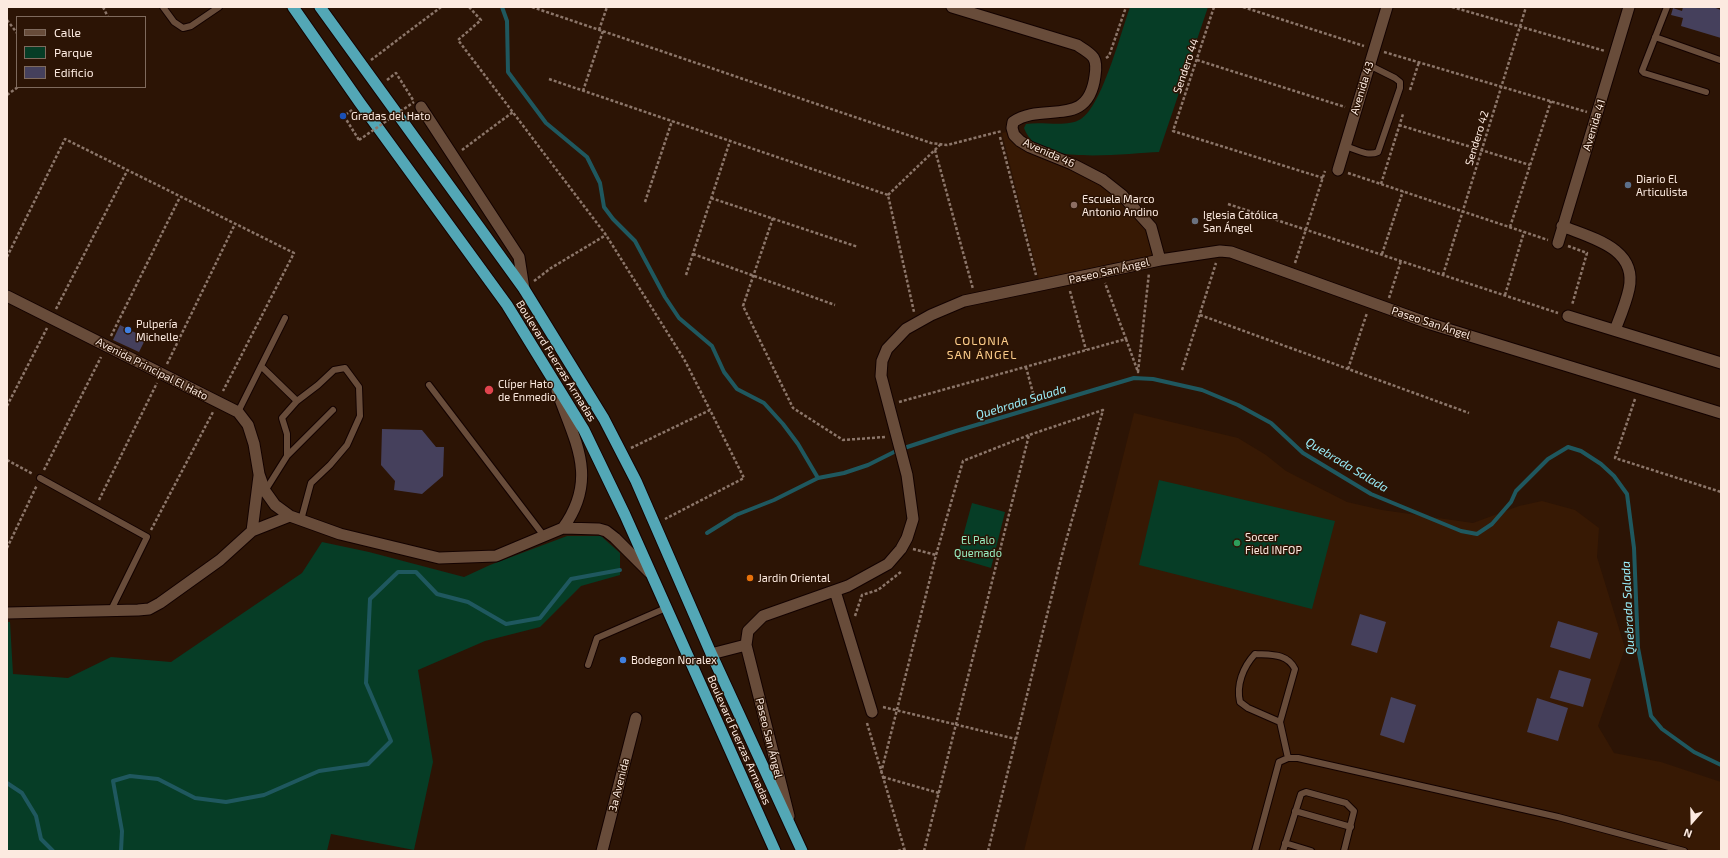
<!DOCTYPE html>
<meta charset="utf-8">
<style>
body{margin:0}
#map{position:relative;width:1728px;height:858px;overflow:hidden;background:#2c1405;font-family:"Exo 2",sans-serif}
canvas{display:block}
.frame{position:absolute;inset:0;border:8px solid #fceae0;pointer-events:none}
.legend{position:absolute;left:16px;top:16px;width:130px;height:72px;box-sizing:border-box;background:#2c1405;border:1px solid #7f6a5d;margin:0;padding:5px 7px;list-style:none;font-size:12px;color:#fceae0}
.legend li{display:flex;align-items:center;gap:8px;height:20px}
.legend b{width:20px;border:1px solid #7f6a5d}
.north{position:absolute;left:1672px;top:802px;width:40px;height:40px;-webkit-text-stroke:3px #2c1405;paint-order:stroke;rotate:200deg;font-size:11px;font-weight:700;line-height:16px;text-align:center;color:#fceae0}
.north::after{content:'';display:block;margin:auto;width:14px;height:18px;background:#fceae0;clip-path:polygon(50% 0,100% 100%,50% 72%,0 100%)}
</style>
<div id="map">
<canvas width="1728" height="858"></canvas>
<div class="frame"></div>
<ul class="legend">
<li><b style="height:5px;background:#684c3a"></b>Calle</li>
<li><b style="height:11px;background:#063d26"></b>Parque</li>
<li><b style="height:11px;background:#45405c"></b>Edificio</li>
</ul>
<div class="north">N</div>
</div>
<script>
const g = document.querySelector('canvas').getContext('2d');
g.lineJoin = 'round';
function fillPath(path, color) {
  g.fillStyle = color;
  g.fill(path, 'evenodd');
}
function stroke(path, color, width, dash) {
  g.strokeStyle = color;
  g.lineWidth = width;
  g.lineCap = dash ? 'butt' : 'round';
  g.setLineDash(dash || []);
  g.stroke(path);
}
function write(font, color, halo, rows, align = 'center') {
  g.font = font + ' "Exo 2",sans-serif';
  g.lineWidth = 3;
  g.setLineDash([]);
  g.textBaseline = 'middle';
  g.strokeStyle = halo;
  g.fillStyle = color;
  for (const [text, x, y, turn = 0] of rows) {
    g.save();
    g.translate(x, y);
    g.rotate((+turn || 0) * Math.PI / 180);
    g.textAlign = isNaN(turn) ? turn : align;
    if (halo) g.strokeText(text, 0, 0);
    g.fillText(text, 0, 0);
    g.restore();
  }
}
fillPath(new Path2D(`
 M1010,131L1109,188L1148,230L1155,255L1039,279L1002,133Z
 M1134,413L1238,438L1266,455L1286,471L1347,502L1382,510L1473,523L1519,506L1542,501L1575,510L1599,528L1597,557L1625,648L1598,726L1614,753L1661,762L1721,782V851H1024Z`), '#371904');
fillPath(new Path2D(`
 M1130,7H1208L1159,152C1130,153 1056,163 1034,143C1030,139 1026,134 1024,128L1026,124C1044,121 1066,128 1081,119C1102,106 1121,32 1130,7Z
 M1159,480L1335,521L1312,609L1139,565Z
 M972,503L1005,512L991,568L957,558Z
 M567,536H601L620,553V575L581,586L540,627L485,641L418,670L433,762L414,850L331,834L327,851H7V622H10L13,674L68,678L111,657L171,662L302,573L322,542L369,552L464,577L490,565Z`), '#063d26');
stroke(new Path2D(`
 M502,7L507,21L508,72L546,123L587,157L600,183L604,207L613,219L635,241L665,297L679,318L712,346L724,372L737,389L764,403L783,424L798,444L818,478
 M707,533L736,515L774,500L818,478L844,473L868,465L898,450L956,431L1134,378L1153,379L1202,390L1238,405L1271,423L1303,453L1371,494L1461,531L1477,534L1492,524L1511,502L1516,491L1548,459L1568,447L1581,451L1601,464L1614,476L1627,494L1634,548L1638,648L1651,716L1662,729L1694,752L1721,765
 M7,783L22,793L36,816L41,839L53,851
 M121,851L122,831L113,781L130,776L158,779L195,798L226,802L264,795L319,771L368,764L391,741L366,683L370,599L398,572H416L437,594L468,602L506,624L540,618L571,579L620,570`), '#1f585f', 4);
fillPath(new Path2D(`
 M1683,7H1713L1721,10V38L1681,26L1683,18L1671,15L1673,8L1682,11Z
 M120,325L146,338L139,352L113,340Z
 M382,429L422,430L436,447H444L443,476L422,494L394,490L395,481L381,465Z
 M1360,614L1386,622L1377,653L1351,645Z
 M1558,621L1598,633L1590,659L1550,647Z
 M1559,670L1591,679L1583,707L1550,698Z
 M1391,697L1416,705L1404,743L1380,735Z
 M1537,698L1568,708L1558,741L1527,732Z`), '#45405c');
const service = new Path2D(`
 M163,7L174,22L183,28L191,26L219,7
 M1667,7L1642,71L1644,73L1706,92
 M1655,37L1720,60
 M1345,146C1355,149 1368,157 1378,152L1400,88V82L1395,78L1369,65
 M261,366L297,401
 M429,385L544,536
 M238,412L285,318
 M287,456L333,410
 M40,478L147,537L111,610
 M265,491L287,456V434L282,418L297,401L318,385L334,370L345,368L359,387L360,416L347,445L330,465L311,483L301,520
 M588,665L597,638L666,608
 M1280,722L1248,708L1240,702C1236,685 1243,667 1255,654C1271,655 1287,653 1295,669L1280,722L1288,758
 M1295,811L1351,827
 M1285,843L1311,851
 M1255,851L1279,762L1288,758H1298L1558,817L1684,851
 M1283,851L1301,794L1306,792L1346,803L1354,811L1344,851`);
const minor = new Path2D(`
 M952,7L1077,45C1093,55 1098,57 1095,76C1088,130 1043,101 1013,122L1012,128L1014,135L1020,141L1030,147L1072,164L1103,180L1122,195L1151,227L1160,260
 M421,107L519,257L524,289
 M1338,170L1387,7
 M1562,226C1591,238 1638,248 1629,289C1626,303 1620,317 1615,330
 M1558,243L1629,7
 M1568,316L1721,363
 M835,591L872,712
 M711,654L746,645
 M789,816L746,645L748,631L763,616L848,586L888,564L901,549L907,538L913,519L907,475L881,376L882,361L887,349L906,329L931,315L964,301L1160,260L1220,251L1231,252L1431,324L1721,413
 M602,851L636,718`);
const tertiary = new Path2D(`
 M7,296L238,412L248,425L254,444L259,474L265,491L275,505L290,516L340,534L439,558L496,556L563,528L599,529L606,531L615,538L649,572
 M557,391C575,442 599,478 563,528
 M252,531L259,476
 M7,613L138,610L149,609L160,603L220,560L252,531L290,516`);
const trunk = new Path2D(`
 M293,7L360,103L507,305L584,430L625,515L775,851
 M320,7L524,289L604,419L636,481L710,651L802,851`);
stroke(service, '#130200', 8);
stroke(minor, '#130200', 13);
stroke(tertiary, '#130200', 13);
stroke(trunk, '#130200', 13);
stroke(new Path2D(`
 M103,7L108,17
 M469,7L481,20L458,40L606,235L684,359L710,410
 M532,7L931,143L947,145L1002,131
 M1214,7L1173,131L1323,178
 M1243,7L1364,46
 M1452,7L1605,51
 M7,20L17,33
 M599,30L607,7
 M1384,52L1587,112
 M1106,58L1109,56L1126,7
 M371,60L441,7
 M1197,60L1345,107
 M549,79L888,195L914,312
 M387,80L396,73L413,100
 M1410,90L1419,62
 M583,91L603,31
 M7,95L18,87
 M352,110L344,116L359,140
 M1399,125L1530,165
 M1000,137L1036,275
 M462,150L513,112
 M935,150L973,289
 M1348,173L1548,240
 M1381,184L1403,114
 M888,195L941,144
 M711,198L858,247
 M645,202L672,121
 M1228,204L1558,313
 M773,218L743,306L793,408L843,440L885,437
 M1510,227L1551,101
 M1568,246L1587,253L1572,305
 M693,254L835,305
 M1382,254L1403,191
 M7,257L65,139L294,253L223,391
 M1295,263L1325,171
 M686,275L730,141
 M1443,275L1526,7
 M534,281L551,268L606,235
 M1070,291L1086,350
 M1505,295L1524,232
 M1389,298L1401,261
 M56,309L127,171
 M1200,315L1469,413
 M111,336L180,197
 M1126,339L1138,372L1149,273
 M167,364L235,224
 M1026,367L1034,397
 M1348,369L1367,313
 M1182,370L1216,263
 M1635,399L1615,458L1721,492
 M899,402L1126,339L1105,283
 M7,406L47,328
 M631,448L710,410L744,478L665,519
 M7,460L33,474
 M44,470L101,357
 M99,500L157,383
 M151,530L213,412
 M7,548L37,485
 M913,549L936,555
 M855,616L862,595L878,590L902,571
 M883,707L1016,739
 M867,723L905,851
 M881,773L936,555L963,461L1029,435
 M883,777L939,793
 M898,851L904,849
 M924,851L1029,435L1103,410L1062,555L988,851`), '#8c766a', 2.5, [3, 2]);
stroke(service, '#684c3a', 6);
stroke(minor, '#684c3a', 11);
stroke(tertiary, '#684c3a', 11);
stroke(trunk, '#53a7b6', 11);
stroke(new Path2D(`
 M359,140L414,102`), '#8c766a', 2.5, [3, 2]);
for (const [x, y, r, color] of [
 [343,116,4,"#1a4fb4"],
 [1628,185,4,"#5c6f8a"],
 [1074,205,4,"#8d6e63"],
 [1195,221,4,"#6b7280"],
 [128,330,4,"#3f7fe0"],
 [489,390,5,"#e0444e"],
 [1237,543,4,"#2e9e5b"],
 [750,578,4,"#e8710a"],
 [623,660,4,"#3f7fe0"]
]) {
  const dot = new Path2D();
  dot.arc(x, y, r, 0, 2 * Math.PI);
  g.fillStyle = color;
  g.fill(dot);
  stroke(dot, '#2c1405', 1.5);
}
write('11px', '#fceae0', '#2c1405', [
 ["Sendero 44",1186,66,-71],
 ["Avenida 43",1362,88,-73],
 ["Avenida 41",1594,125,-73],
 ["Sendero 42",1477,138,-73],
 ["Avenida 46",1049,153,24],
 ["Paseo San Ángel",1109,271,-13],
 ["Paseo San Ángel",1431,323,18],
 ["Boulevard Fuerzas Armadas",556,361,58],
 ["Avenida Principal El Hato",152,369,27],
 ["Paseo San Ángel",769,738,76],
 ["Boulevard Fuerzas Armadas",739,740,66],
 ["3a Avenida",619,785,-76]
]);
write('11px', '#fceae0', '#2c1405', [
 ["Gradas del Hato",351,116],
 ["Diario El",1636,179],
 ["Articulista",1636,192],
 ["Escuela Marco",1082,199],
 ["Antonio Andino",1082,212],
 ["Iglesia Católica",1203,215],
 ["San Ángel",1203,228],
 ["Pulpería",136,324],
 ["Michelle",136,337],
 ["Clíper Hato",498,384],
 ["de Enmedio",498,397],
 ["Soccer",1245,537],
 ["Field INFOP",1245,550],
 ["Jardin Oriental",758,578],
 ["Bodegon Noralex",631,660]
], 'left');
write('11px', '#98edc0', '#2c1405', [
 ["El Palo",978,540],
 ["Quemado",978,553]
]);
g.letterSpacing = '1px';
write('12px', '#fdcd8a', '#2c1405', [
 ["COLONIA",982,341],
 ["SAN ÁNGEL",982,355]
]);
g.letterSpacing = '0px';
write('italic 12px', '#9aeffb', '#2c1405', [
 ["Quebrada Salada",1021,402,-17],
 ["Quebrada Salada",1347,465,31],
 ["Quebrada Salada",1628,608,-93]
]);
</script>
